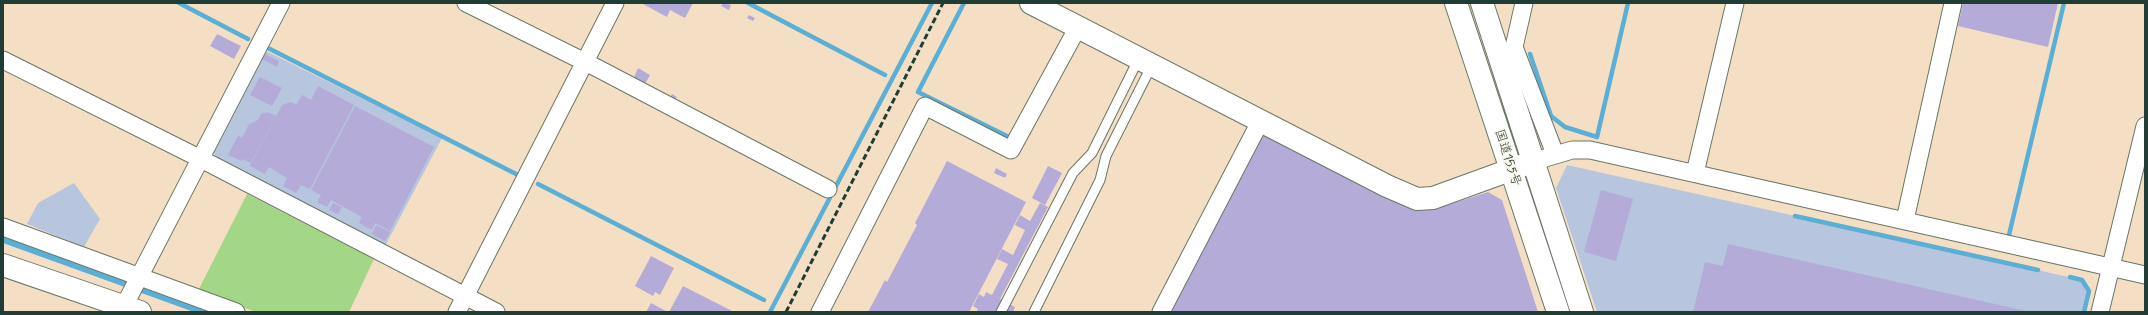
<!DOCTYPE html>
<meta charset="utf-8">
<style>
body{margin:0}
#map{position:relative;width:2148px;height:315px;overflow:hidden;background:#f5dfc4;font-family:Mynerve,sans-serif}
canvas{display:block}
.frame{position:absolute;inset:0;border:4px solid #1f3d34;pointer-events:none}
</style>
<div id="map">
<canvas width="2148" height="315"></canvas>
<div class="frame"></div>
</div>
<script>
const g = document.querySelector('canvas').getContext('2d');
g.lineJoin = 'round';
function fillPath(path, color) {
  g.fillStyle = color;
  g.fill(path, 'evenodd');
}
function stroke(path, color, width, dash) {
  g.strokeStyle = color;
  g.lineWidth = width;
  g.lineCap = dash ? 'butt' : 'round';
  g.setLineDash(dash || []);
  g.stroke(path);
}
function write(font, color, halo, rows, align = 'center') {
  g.font = font + ' Mynerve,"Klee One",sans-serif';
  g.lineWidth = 3.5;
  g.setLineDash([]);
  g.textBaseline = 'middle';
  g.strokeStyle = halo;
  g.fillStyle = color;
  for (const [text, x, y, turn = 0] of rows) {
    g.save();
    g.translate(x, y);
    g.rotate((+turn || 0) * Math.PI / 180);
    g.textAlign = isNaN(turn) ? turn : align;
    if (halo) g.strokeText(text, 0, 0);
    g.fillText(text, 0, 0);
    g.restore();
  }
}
fillPath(new Path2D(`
 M264,50L442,138L385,246L216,158L212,147Z
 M1567,165L2082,280L2089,291L2084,312H1597L1556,188Z
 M74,183L100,219L84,247L27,224L38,203Z`), '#b7c5de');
fillPath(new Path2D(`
 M247,194L374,259L349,312H256L198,291Z`), '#a3d787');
fillPath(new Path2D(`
 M3,233L224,312H194L3,243Z`), '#5aafd6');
stroke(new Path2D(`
 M179,3L248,39
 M748,3L885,75
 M964,3L918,92L1013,139
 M268,48L516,174
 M1530,54L1551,116L1565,127L1597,137L1628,3
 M538,184L764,300
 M1795,216L2038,270
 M2009,235L2064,3
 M2070,277L2082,280L2089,291L2084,312
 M770,312L932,3`), '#5aafd6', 4.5);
fillPath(new Path2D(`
 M641,3H693L685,18L670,10L667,17Z
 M723,3L731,5L729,10L721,6Z
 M1963,3H2058L2048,47L1958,26Z
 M749,15L755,18L753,21L747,18Z
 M217,34L241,46L234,59L210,46Z
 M265,54L279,61L277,67L262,59Z
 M638,68L650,75L645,84L634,77Z
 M260,77L282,88L272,106L250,95Z
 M318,86L354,105L310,189L301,185L296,193L283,186L287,178L274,170L269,167L265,174L250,166L282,105L291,102L296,105L302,95L311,100Z
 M672,94L677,97L674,101L669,99Z
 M355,106L434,147L390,231L375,223L372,230L359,223L362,217L331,200L327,207L317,202L321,195L311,190Z
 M268,112L276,116L251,163L242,159L241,161L228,155L238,136L242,138L249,124L258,120L261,114Z
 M1264,133L1414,208L1445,206L1488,192L1502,200L1538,312H1170Z
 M947,161L1026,202L969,312H868L885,280L887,282L917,225L915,223Z
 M1048,166L1062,173L1045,205L1032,198Z
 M996,168L1007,174L1005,178L994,173Z
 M1601,190L1633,199L1616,261L1584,252Z
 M333,203L342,207L338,214L329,210Z
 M1040,203L1048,207L1000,299L1015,307L1013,312H976L978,309L973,306L979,294L984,297L986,292L992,295L1008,264L997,259L1002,249L1013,255L1025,230L1015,225L1020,215L1030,221Z
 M376,225L390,232L385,241L372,234Z
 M1728,244L2026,311V312H1693L1705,262L1723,266Z
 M651,256L674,268L660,295L655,292L653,296L635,286Z
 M683,286L734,312H669Z
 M651,303L668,312H646Z`), '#b5abd9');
const service = new Path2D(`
 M1001,312L1073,173L1092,153L1139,58
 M1034,312L1100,180L1106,156L1152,65`);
const minor = new Path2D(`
 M466,3L597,68L828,189
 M1524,3L1514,47L1555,154
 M3,60L201,159L496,312
 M1532,162L1572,150H1590L2145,275
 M1695,173L1735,3
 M1905,220L1953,3
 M3,227L236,312
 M121,312L281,3
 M457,312L615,3
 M820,312L925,106L1011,150L1078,27
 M1161,312L1261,120
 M2100,312L2145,126`);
const tertiary = new Path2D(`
 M1031,3L1387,186L1417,199L1433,198L1532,162
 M3,265L140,312`);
const trunk = new Path2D(`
 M1456,3L1558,312
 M1482,3L1582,312`);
stroke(service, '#6a7666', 11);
stroke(minor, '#6a7666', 19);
stroke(tertiary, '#6a7666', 24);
stroke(trunk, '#6a7666', 24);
stroke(service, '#fff', 9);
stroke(minor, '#fff', 17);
stroke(tertiary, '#fff', 22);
stroke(trunk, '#fff', 22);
stroke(new Path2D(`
 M786,312L943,3`), '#1f3d34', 3, [6, 3]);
write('13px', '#1f3d34', '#fbf7ec', [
 ["国道155号",1507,158,72]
]);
</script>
